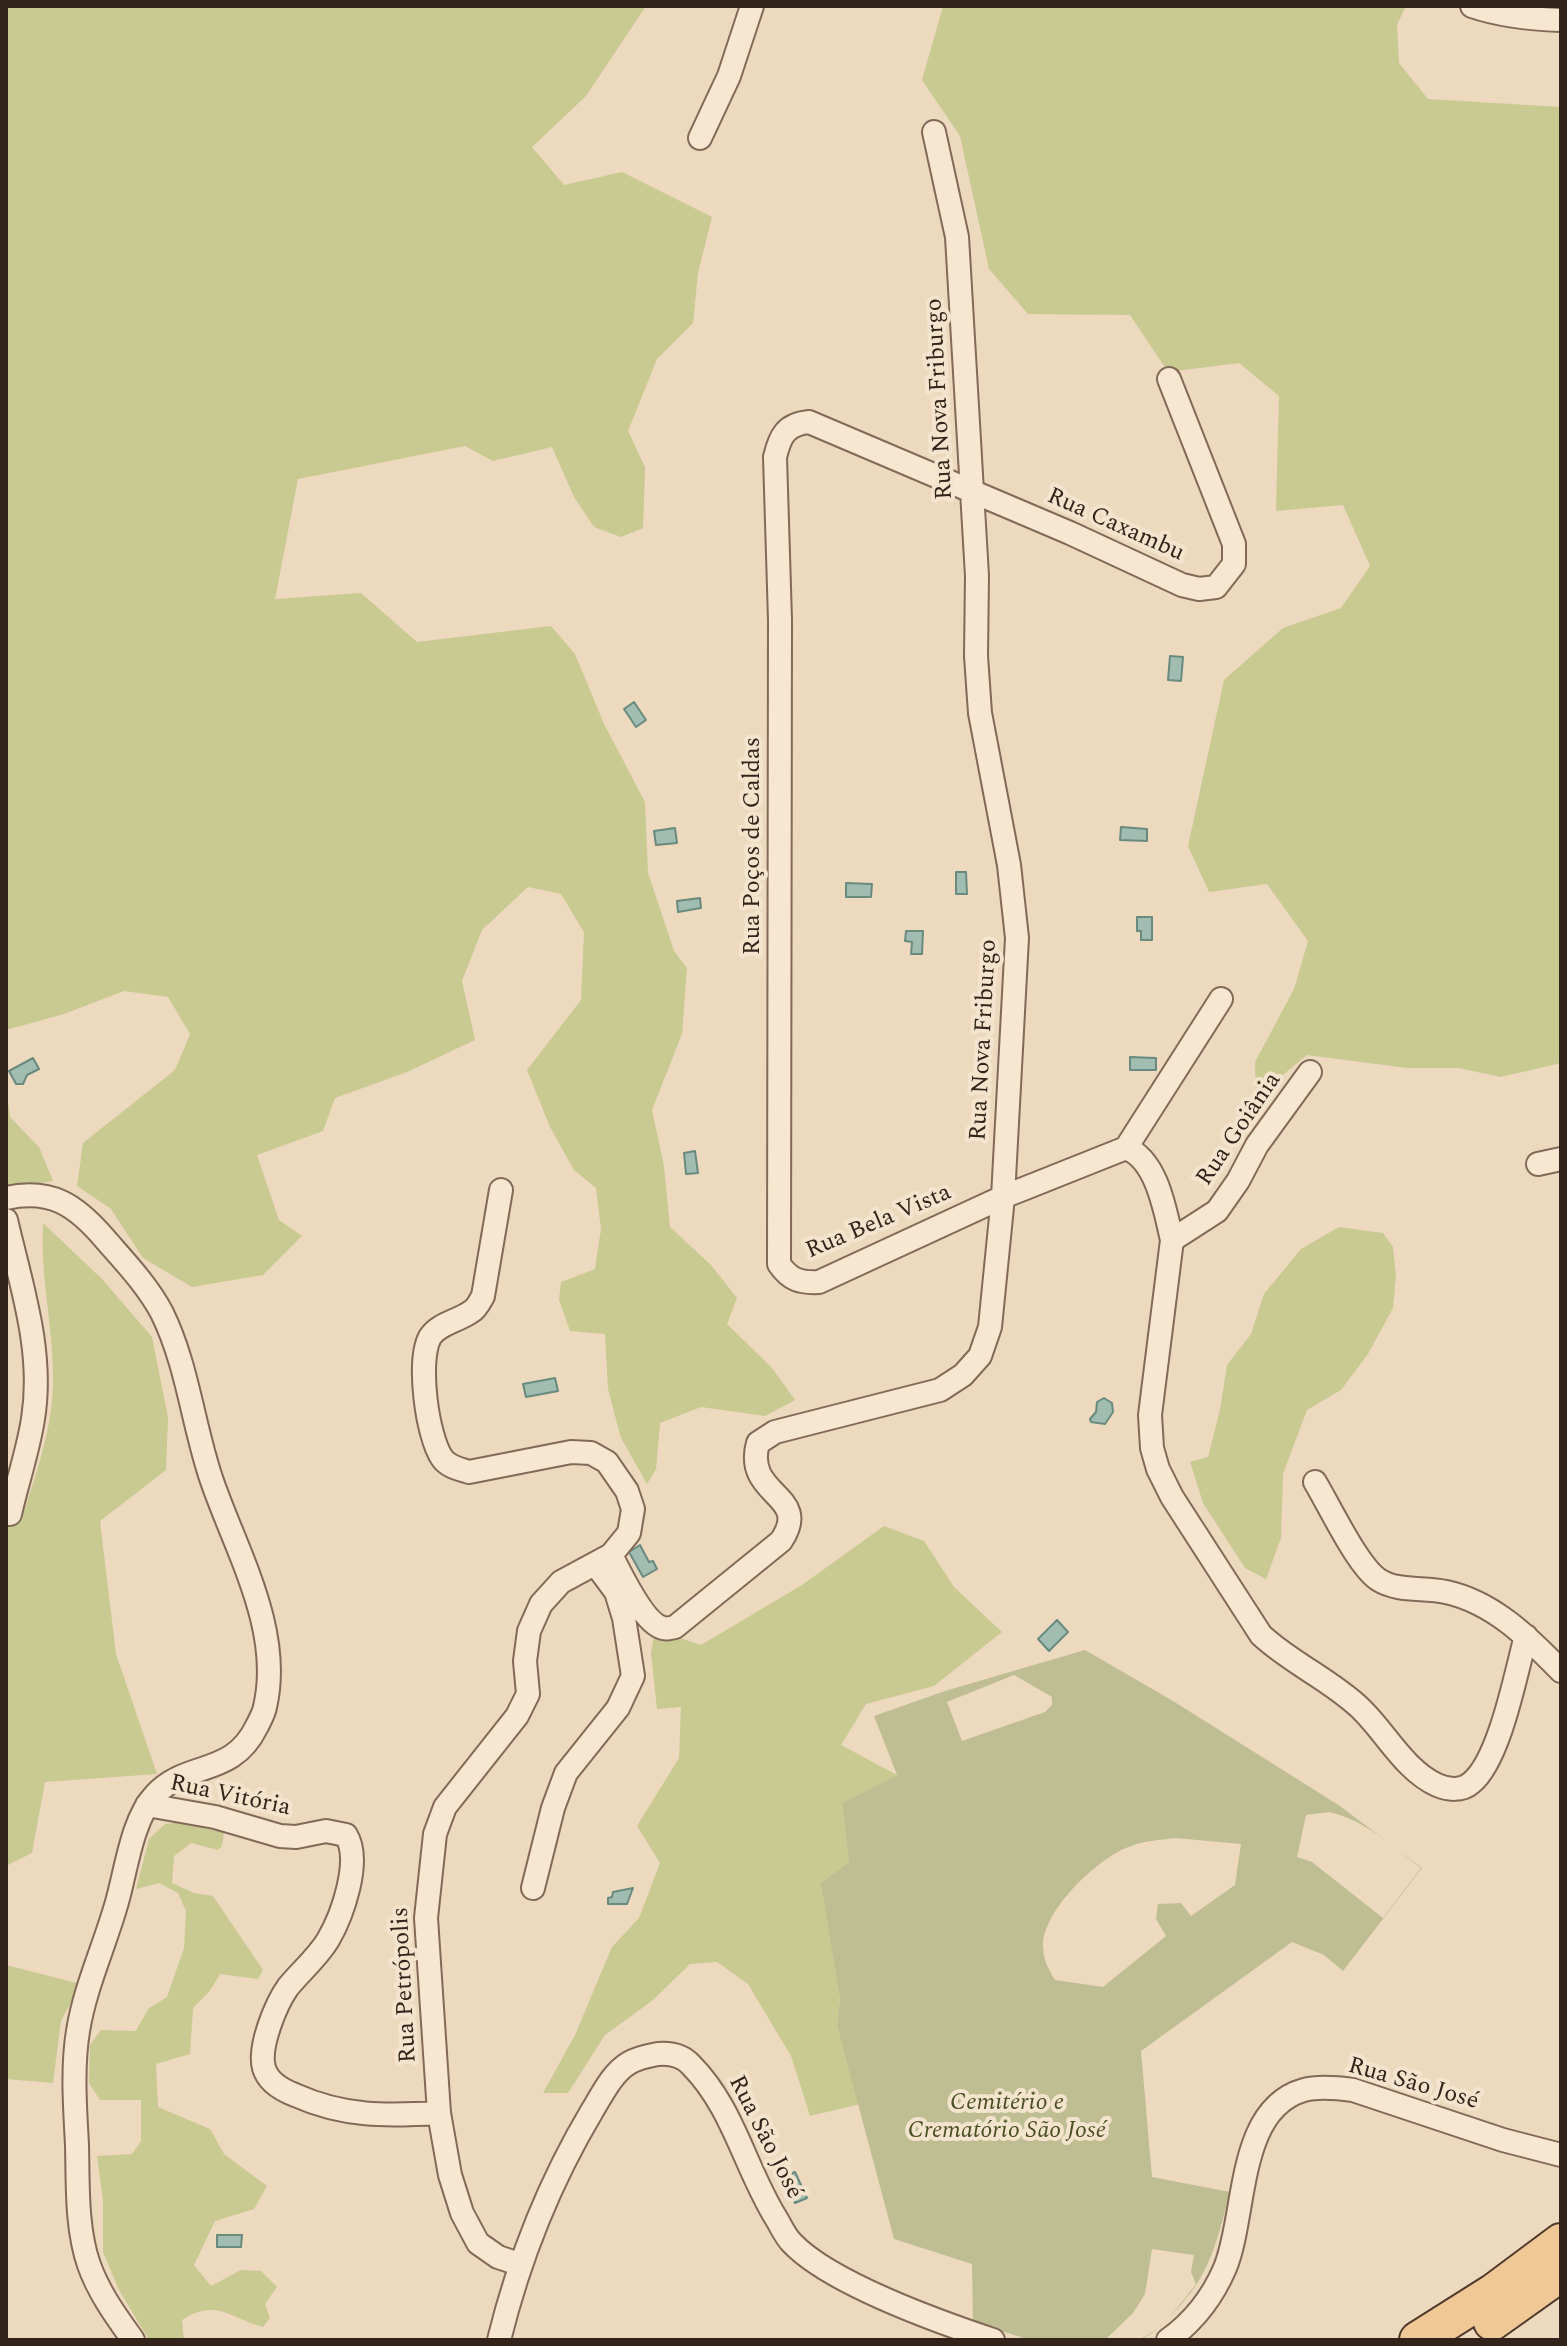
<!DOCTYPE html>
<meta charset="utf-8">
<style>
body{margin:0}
#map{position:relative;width:1567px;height:2346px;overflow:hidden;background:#ecd9be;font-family:Spectral,serif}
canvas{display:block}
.frame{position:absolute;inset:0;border:8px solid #33241b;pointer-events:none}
</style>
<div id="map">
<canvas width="1567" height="2346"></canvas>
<div class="frame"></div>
</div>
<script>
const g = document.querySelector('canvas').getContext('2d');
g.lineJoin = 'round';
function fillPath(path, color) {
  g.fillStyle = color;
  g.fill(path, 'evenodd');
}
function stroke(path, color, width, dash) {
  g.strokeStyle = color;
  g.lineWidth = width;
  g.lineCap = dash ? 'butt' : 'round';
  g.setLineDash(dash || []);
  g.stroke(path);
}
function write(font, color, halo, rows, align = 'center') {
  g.font = font + ' Spectral,serif';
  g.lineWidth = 8;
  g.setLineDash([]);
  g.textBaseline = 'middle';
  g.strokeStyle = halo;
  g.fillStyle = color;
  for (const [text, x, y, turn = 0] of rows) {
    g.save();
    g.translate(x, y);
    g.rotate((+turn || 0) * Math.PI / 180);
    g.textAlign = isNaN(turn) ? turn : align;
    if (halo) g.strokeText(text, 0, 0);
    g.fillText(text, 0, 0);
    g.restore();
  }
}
fillPath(new Path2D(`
 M6,6H646L586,96L532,147L564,185L622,172L712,217L698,273L693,323L657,359L628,431L645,467L643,528L621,537L594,527L574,497L552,447L493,461L465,446L298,479L275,599L361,593L417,642L551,626L575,654L604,724L645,802L648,873L674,951L687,968L682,1034L652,1110L664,1166L670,1227L711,1265L737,1298L727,1324L772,1368L795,1400L765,1416L701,1407L660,1423L656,1469L647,1484L621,1438L608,1389L605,1334L570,1331L559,1300L561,1282L595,1269L601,1229L596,1188L574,1170L550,1127L527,1070L581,1000L584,932L561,894L528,887L482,930L462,981L475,1040L407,1072L335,1098L323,1131L257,1155L279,1220L302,1236L263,1275L192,1287L143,1258L111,1209L77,1186L83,1143L175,1070L190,1034L168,997L124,991L64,1014L6,1030Z
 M943,6H1406L1397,25L1399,63L1428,99L1561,107V1063L1501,1077L1458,1068H1407L1307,1055L1256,1097L1255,1062L1294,989L1308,941L1267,884L1209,892L1188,846L1224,680L1283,628L1341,608L1370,566L1343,505L1276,511L1279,396L1239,363L1168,372L1130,315L1028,314L989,269L960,136L922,80Z
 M6,1087L10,1117L39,1147L53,1181L6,1189Z
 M43,1223L102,1279L152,1337L168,1417L166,1470L100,1521L116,1654L157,1774L45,1782L32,1853L6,1866V1519L25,1509C39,1464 55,1419 53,1371C52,1321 40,1273 43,1223Z
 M1339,1227L1383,1233L1393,1247L1396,1275L1393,1308L1368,1354L1341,1390L1307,1410L1283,1474L1281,1538L1266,1579L1245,1568L1203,1503L1190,1462L1208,1457L1220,1410L1227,1365L1251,1334L1264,1294L1301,1249Z
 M884,1526L924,1541L954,1587L1002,1632L934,1686L866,1704L841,1745L897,1775L842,1803L849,1862L822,1883L840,1999L837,2025L860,2104L810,2116L791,2056L748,1984L717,1962L690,1964L653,2000L605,2035L568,2093H543L575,2035L612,1947L639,1918L660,1863L637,1826L679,1758L681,1707L657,1709L651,1653L655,1630L701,1645L802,1585Z
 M192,1821L224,1832L222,1846L218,1850L191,1843L174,1856L172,1883L194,1893L213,1896L263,1970L258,1979L220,1974L209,1992L193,2008L190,2054L156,2064L158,2107L210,2129L224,2154L267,2186L254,2209L215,2221L194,2265L211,2286L241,2270L261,2271L277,2287L265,2304L270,2318L263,2327C229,2318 217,2298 182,2320L184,2340H149L119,2290L103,2252V2201L97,2156L132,2154L141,2141V2100H100L89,2083L90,2045L101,2030L136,2031L148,2009L167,1997L184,1948L186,1911L178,1893L159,1883L136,1889L149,1839L165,1824Z
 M6,1965L81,1984L61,2021L53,2083L6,2079Z`), '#c9c992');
fillPath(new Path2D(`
 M1085,1650L1173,1701L1340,1806L1422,1868L1343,1971L1324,1955L1292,1942L1141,2051L1152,2177L1230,2192C1215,2250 1208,2281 1163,2323C1155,2330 1148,2338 1137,2340C1161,2332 1181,2303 1196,2284L1191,2272L1194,2255L1152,2249L1145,2294L1133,2313L1105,2340H1030L973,2322L972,2264L894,2239L837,2025L840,1999L821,1883L849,1862L842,1803L897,1775L874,1716L945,1691ZM1014,1675L1052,1697V1705L1045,1712L962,1741L947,1702ZM1329,1812C1365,1820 1392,1846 1421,1868L1383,1918L1312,1862L1297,1857L1306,1815ZM1175,1838L1241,1844L1235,1885L1191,1916L1181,1903L1158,1904L1156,1919L1166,1936L1103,1987L1055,1980C1048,1969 1043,1959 1043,1945C1044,1910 1095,1861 1126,1848C1141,1841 1159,1840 1175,1838Z`), '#bebe92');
const water = new Path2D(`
 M1170,656L1183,657L1181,681L1168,680Z
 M634,702L646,720L636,727L624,709Z
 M1121,827L1147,829V841L1120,840Z
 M675,828L677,843L656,845L654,831Z
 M956,872H966L967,894H956Z
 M846,883L872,884L871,897H846Z
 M700,898L701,908L678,912L677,901Z
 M1137,917H1152V940H1141V931H1137Z
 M906,931H923L922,954H911L912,942L905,941Z
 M1130,1057L1156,1058V1070H1130Z
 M33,1058L39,1069L27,1075L23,1084H16L9,1071Z
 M695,1151L698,1173L686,1174L684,1153Z
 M555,1378L558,1391L526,1397L523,1384Z
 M1104,1398L1112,1403L1113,1412L1105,1424L1091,1422L1090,1419L1096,1412L1097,1402Z
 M640,1545L649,1562L653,1561L657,1569L643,1577L629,1552Z
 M1057,1620L1068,1632L1049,1651L1038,1639Z
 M633,1888L627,1904H608V1898L612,1897L613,1892Z
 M795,2172L807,2198L795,2203L784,2177Z
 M217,2235H242L241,2247H217Z`);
fillPath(water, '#a1bdb2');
stroke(water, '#698a7e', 2);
const minor = new Path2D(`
 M1472,6C1501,16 1531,19 1561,20
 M700,138L729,76L752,6
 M1169,379L1234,544V564L1216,587L1199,589L1182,585L1070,533L809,422C786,424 780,436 775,457L780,620L779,1264C790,1280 800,1283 819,1282L1003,1197L1126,1148C1157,1160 1165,1210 1172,1240L1150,1415L1152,1448L1158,1469L1172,1497L1261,1635C1291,1663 1329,1679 1359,1707C1385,1731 1404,1770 1437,1785C1448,1790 1462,1791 1471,1783C1500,1760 1516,1672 1526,1636
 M1126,1148L1221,999
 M1538,1164L1561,1159
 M501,1190L483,1296C480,1301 477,1308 472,1311C459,1321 439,1323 430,1337C417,1361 427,1436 442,1458C448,1467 460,1469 469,1472L571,1452L591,1453L607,1462L627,1491L633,1509L629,1533L611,1555L561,1582L541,1604L529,1631L525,1661L528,1694L517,1716L445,1807L435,1834L426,1918L439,2113L450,2175L462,2213L478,2243L498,2257L519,2264
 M6,1198C51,1188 76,1205 105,1239C125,1262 148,1286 162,1313C188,1366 193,1426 212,1481C236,1551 283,1630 265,1707C264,1713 260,1720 257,1726C232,1778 187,1760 155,1795C132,1819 126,1871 117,1902C105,1945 85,1987 78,2031C72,2068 75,2107 77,2145C78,2183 76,2228 89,2265C99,2293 116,2316 133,2340
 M6,1220C21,1285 44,1351 33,1419C28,1451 17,1483 10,1514
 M1172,1240L1217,1211L1238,1181L1257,1145L1310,1072
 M1315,1482C1329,1505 1358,1567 1379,1580C1398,1592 1424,1587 1446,1592C1493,1602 1529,1638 1561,1671
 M611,1555C620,1572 643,1623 663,1628C665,1629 672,1628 675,1627L781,1541C813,1494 743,1497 758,1443L775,1432L940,1390L963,1375L980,1356L990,1327L1003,1197L1017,938L1009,865L980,713L976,656L977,576L957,237L934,132
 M147,1805L215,1817L280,1836L296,1837L326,1831L346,1835C362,1861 342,1916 328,1940C317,1958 301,1971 288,1987C276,2004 258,2047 264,2068C268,2082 282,2090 295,2095C344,2117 386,2116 439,2113
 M533,1888L553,1808L566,1773L618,1708L633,1676L624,1618L616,1592L596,1565
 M499,2340C519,2259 549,2183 592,2111C602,2095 612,2073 629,2063C637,2058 648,2056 658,2054C670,2053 682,2055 691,2065C733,2107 745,2168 776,2218C781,2226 785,2236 792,2243C830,2283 939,2322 993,2340
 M1168,2340C1193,2322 1213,2296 1225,2268C1247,2215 1236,2109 1304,2090C1319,2086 1338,2088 1353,2090L1503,2140L1561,2155`);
const primary = new Path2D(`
 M1492,2322L1561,2273
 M1418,2340L1494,2292L1561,2242`);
stroke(minor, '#836957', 26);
stroke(primary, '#51392c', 40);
stroke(minor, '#f7e7d0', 22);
stroke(primary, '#efc895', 36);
write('24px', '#33241b', '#f4e4cd', [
 ["Rua Nova Friburgo",941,399,-93],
 ["Rua Caxambu",1115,526,24],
 ["Rua Poços de Caldas",754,846,-90],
 ["Rua Nova Friburgo",985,1040,-87],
 ["Rua Goiânia",1240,1130,-56],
 ["Rua Bela Vista",879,1223,-23],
 ["Rua Vitória",230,1797,12],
 ["Rua Petrópolis",406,1985,-93],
 ["Rua São José",1413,2085,16],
 ["Rua São José",764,2138,63]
]);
write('italic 24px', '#494f23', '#f4e4cd', [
 ["Cemitério e",1007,2104],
 ["Crematório São José",1007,2132]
]);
</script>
